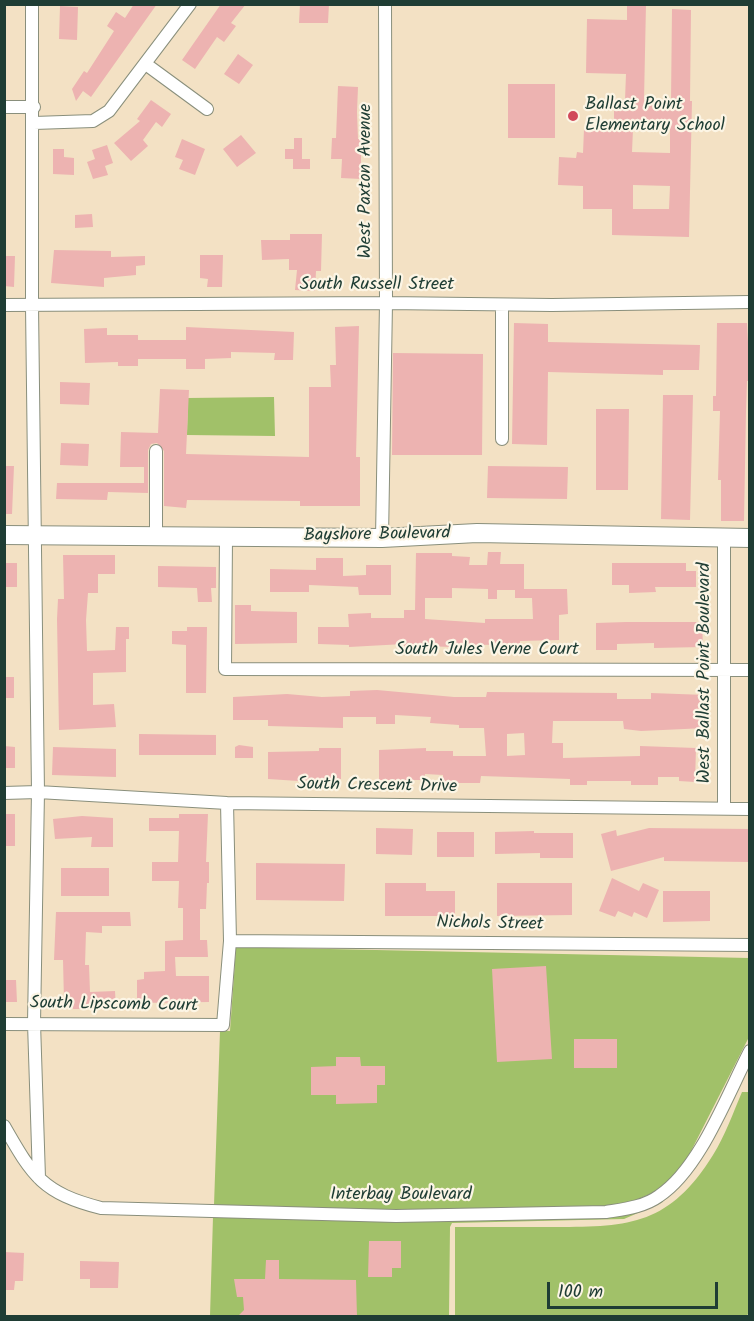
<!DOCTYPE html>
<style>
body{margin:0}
#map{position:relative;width:754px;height:1321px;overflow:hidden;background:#f3e1c4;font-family:Kalam,sans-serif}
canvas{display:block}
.frame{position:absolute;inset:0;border:6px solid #1f3d34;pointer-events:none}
.scale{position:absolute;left:547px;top:1282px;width:171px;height:27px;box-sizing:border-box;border:3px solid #1f3d34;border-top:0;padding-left:8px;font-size:18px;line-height:21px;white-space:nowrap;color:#1f3d34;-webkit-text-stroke:4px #fcf5e5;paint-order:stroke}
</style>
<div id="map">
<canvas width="754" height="1321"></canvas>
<div class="frame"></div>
<div class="scale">100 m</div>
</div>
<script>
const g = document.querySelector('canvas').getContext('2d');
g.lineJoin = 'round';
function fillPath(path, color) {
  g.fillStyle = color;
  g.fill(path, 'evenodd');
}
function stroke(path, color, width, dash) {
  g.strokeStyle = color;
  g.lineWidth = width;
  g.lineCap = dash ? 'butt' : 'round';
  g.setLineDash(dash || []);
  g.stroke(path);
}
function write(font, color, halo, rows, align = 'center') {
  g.font = font + ' Kalam,sans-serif';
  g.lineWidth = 4.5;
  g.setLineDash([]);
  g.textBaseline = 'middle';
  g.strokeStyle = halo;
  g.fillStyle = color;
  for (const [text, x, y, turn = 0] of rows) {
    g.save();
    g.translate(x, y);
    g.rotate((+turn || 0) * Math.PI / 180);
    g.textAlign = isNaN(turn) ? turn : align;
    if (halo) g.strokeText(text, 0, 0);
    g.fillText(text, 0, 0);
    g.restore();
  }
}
fillPath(new Path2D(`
 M274,397L275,436L187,435L188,398Z
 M236,947L749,958V1037L689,1155L675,1175L655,1192L636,1200L605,1207L396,1210L214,1205L220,1031H230Z
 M742,1092H750V1309L747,1316H455V1227C489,1227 523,1227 556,1227C631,1227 670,1224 713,1155C725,1136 733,1113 742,1092Z
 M681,1186L661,1203L624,1219L452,1223L450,1227L449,1316H210L213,1217L396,1222L606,1218L641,1211L663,1201Z`), '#a1c169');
fillPath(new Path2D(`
 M134,4H157L91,97L83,91L76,101L72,89L84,71L87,73L114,31L107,26L116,12L125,18Z
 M221,4H246L231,23L236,26L224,42L217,37L195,69L182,60Z
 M300,4H329L328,23H299Z
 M627,4H646L644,100L671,101L672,9L691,10L690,101H692L689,237L612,235V209H583V186L558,185L559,157L576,158L577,152L583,153L584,129H614V99L625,100L626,74L586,73L587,19L627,20ZM633,129H670V153L632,152ZM633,185L670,186L669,209H633Z
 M60,6L78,7L77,40L59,39Z
 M238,54L253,65L239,84L224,74Z
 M508,84H555V138H508Z
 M338,86L358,87L357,112L358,139H361V179L341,178L342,159H331L332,138H336Z
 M151,100L171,114L162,127L156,122L143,140L148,146L131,161L114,143L140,121L137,119Z
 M241,135L256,153L237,167L223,149Z
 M294,138H302V159H310V169H293V159H285V149H294Z
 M182,139L205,149L195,175L179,169L183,160L175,157Z
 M107,145L113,163L105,166L108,175L93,179L87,162L95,159L92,150Z
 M53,149H64V157L74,158V175L53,174Z
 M92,214L93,227L75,228V215Z
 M290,234H322L321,271H316L315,291L295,290L297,270H289V259L262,260L261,240H290Z
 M54,250L111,251V257L145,256V265L136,266V275L104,278V287L51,283Z
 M200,255H223L222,287H207L208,279L200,278Z
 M4,256H15L14,287L4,286Z
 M514,323L548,324V342L700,345L699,370H663V375L548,372L547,445L512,444Z
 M717,323H747L750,381H747L746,411L744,521H721V480H718L720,411H713V396H716Z
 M359,326L356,457H360V506H300V501L187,500L186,508L164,506V451L157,443L151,444L148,450V493L108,492L107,500L56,499L57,483H144V467H120L121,432L158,433L160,389L189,390L186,454L309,457V387H331L330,365H336L335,327Z
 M186,327L294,332L293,360H274L275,353L231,352V358L205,359V369H186V359H138V366H118V362L85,363L84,329L107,328V335H138V340H186Z
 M393,353L483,354L482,455H392Z
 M60,382L90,383L89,405L60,404Z
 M663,395H693L690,520L661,519Z
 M596,409H629L628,490H596Z
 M61,443L89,444L88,466L60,465Z
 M4,466H14L12,514H4Z
 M488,466L568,467L567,499L487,498Z
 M488,552H501L500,564H524V589H567L568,614L559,615V640L520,641V644L479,645V648L424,646V649L404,648V644L349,647V645L318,644V627H349L348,614L371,613V618H404V610H415L416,553H452V556L470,557L469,565H487ZM452,588L488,589V599H497V590H515V598H532L533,619H485V623L425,619V598H452Z
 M63,555H115V574H98V593H88L86,620L87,651L115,650L116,627H129V639H126V672L93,673V705L114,704L116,727L59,730L57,619L58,599H64Z
 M316,558H343V576L366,575V565H391V595H359L358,587L309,585V592H270V569L316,570Z
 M4,563H17V587H4Z
 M612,563H686V571H696V587H655L656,592L629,593V585H612Z
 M158,566L216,567V588H211L212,602H198L197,588L158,587Z
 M235,605H251V611L297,612V643L235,644Z
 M626,622H702L703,647L654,648V643L617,644V650H596V623Z
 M187,627H207L206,693H186V645L172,644V631H187Z
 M4,677H14V698H4Z
 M377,690L454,697H486L487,692L617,693V699H651V693L706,695V728L641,731L624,729L623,721H553L552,743H563V758L640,756V746L696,748L695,782L679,781V777H658V785H631V781H587V785H570V779L481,776L480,783H443V775L425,774V780H379V750L426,748V751H453V756H486L484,728H459V725L430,723L431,717L395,715V724H376V717H343V728L268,726V720H233V697L287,694L322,697L350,696V691ZM524,733L525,755L507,756V734Z
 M139,734L216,735V755H139Z
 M239,745L253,747V758H235V747Z
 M4,746L15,747V768H4Z
 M53,747L116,749V777L52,775Z
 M319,748H341V779H314V782L268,779V752L319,751Z
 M4,814H15V846H4Z
 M179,814H208L206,862H209V883H207L206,909H200V940H207L208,957H175L176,976H209V1002L137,1003V980L144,979V972L165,971V941L183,940V908H178L179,881H152V862H178L179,831H149V818H179Z
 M82,816L113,818V847H91L92,837L55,839L53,819Z
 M376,828L413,829L412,855L376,854Z
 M649,828L750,829V862L664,861V857L611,871L601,834L616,830L617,836Z
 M534,831V833H573V858H540V853L495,854V832Z
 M437,832H474V857H437Z
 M256,863L345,864L344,901L256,900Z
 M61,868H109V896H61Z
 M612,878L639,891L643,883L659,890L647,918L634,912L632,917L618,911L615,917L599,911Z
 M385,883H426V891H455V916H385Z
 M497,883H572V915L497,916Z
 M663,891H710V921L663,922Z
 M56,912H130L131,926H102V933L86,932L85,965H89L90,992L115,991L116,1009H73L72,1001H64L63,960H54Z
 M546,966L552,1059L497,1062L492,969Z
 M4,980H16L17,1002H4Z
 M574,1039H617V1068H574Z
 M336,1057H360L361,1066H385V1085H377V1103L336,1104V1095H311V1067L336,1066Z
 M369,1241H401V1268H392V1277H368Z
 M4,1252L24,1253L23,1281H15L14,1290H4Z
 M266,1260H279V1279L356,1280L357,1317H237L244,1310L243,1297H237L234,1279H265Z
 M80,1261L119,1262L118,1288H90V1279H80Z`), '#edb3b1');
const street = new Path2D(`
 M32,4V306L38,792L34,1023L39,1178
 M147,65L207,109
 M4,107H34
 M34,123L93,121L109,111L190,4
 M4,305L386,303L552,305L750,302
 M502,439V305
 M156,537V451
 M226,537L225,669L750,670
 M382,538L386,303L385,4
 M724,538V808
 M4,793L38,792L227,803L750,809
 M230,941L750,945
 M4,1024L223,1025L230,941L227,803
 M4,1126C33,1177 43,1193 101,1208L396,1216L606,1212C624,1209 644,1207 659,1196C700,1169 727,1095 750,1051`);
const secondary = new Path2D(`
 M4,535L382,538L477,533L750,538`);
stroke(street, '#898f7c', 14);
stroke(secondary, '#898f7c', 20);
stroke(street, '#fff', 12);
stroke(secondary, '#fff', 18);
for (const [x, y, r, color] of [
 [573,116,6,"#d1495b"]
]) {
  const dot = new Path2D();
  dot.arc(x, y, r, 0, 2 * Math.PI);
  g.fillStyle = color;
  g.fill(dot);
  stroke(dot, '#fcf5e5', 2);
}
write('18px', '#1f3d34', '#fcf5e5', [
 ["Ballast Point",585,106],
 ["Elementary School",585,127]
], 'left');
write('18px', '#1f3d34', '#fcf5e5', [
 ["West Paxton Avenue",367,181,-90],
 ["South Russell Street",377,286],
 ["Bayshore Boulevard",377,536,-1],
 ["South Jules Verne Court",487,651],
 ["West Ballast Point Boulevard",706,673,-90],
 ["South Crescent Drive",377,787,1],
 ["Nichols Street",490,925,1],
 ["South Lipscomb Court",114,1006,1],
 ["Interbay Boulevard",401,1196]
]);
</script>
